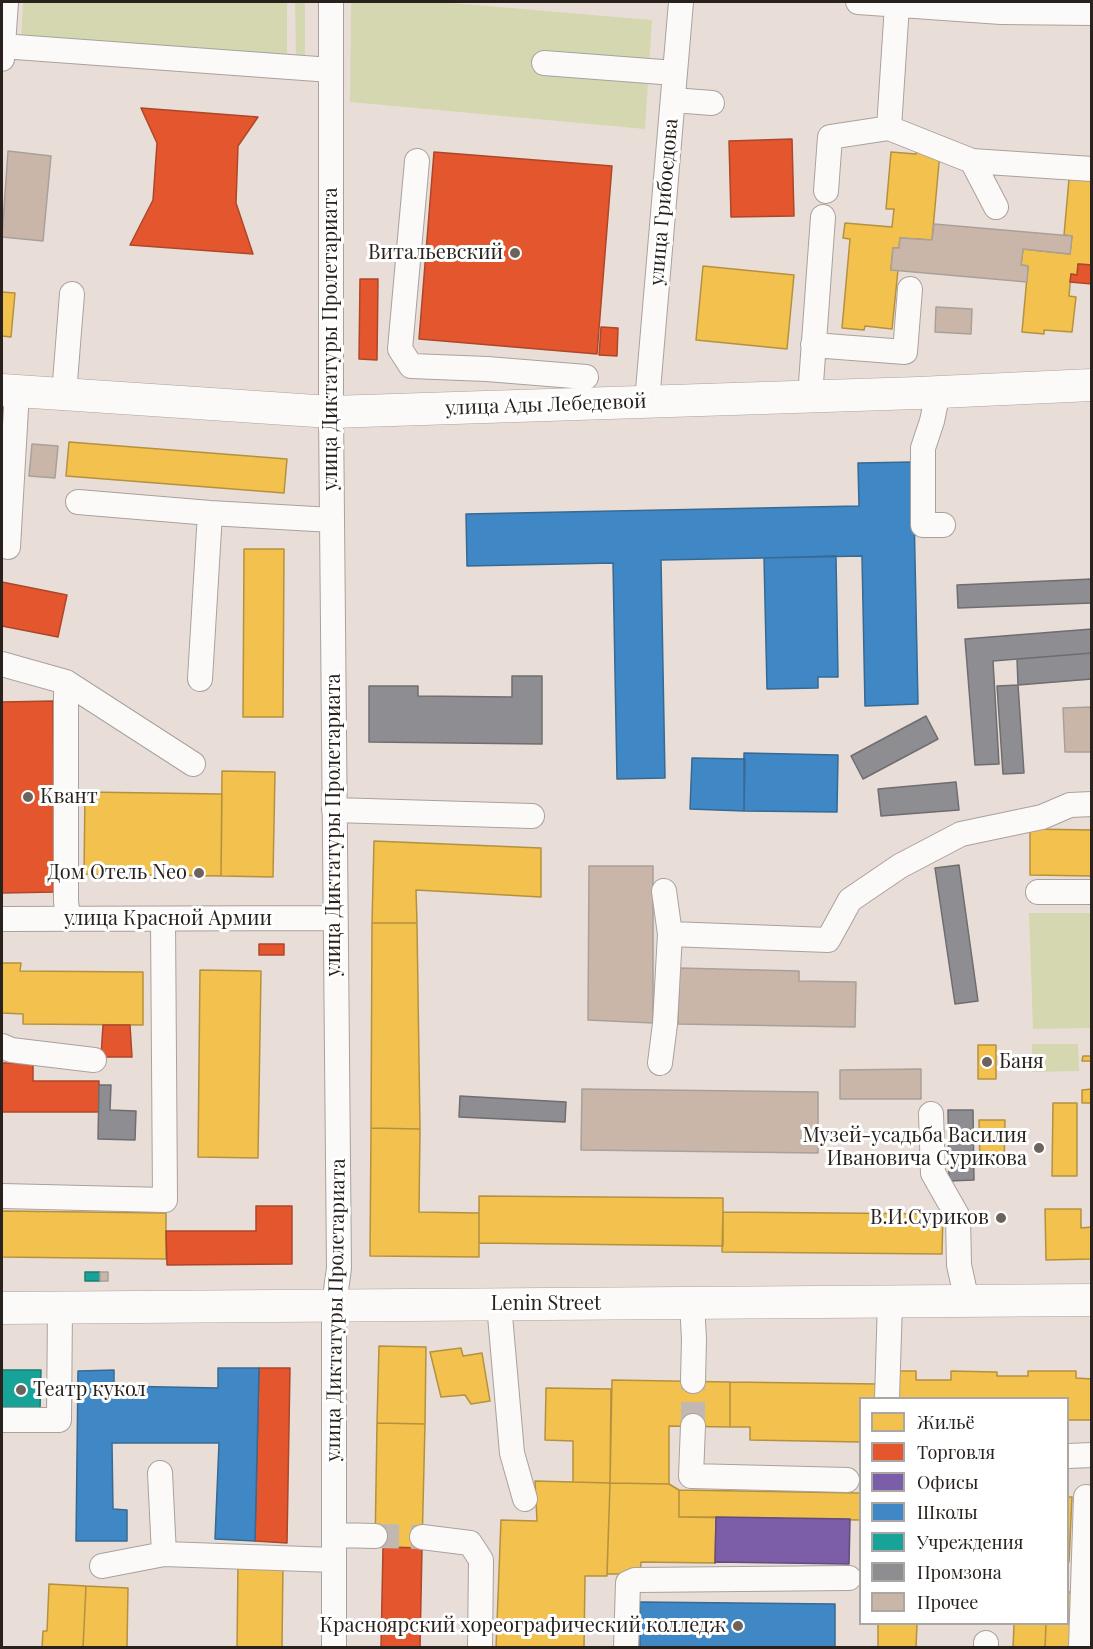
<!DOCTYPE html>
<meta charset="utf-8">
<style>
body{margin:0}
#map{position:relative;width:1093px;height:1649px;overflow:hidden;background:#e9ded7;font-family:"Playfair Display",serif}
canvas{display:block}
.frame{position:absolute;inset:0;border:3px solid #28211c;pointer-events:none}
.legend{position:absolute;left:859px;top:1397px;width:210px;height:228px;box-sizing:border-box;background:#fff;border:2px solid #a9a6a4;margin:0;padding:8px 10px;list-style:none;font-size:18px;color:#28211c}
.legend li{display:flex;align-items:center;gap:12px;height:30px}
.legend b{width:30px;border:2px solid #a9a6a4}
</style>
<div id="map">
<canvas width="1093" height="1649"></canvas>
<div class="frame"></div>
<ul class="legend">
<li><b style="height:16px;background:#f2c14e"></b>Жильё</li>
<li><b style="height:16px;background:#e4572e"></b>Торговля</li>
<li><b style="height:16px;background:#7b5ea7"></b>Офисы</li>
<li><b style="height:16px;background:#3f88c5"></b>Школы</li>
<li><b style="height:16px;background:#17a398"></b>Учреждения</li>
<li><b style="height:16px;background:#8d8d92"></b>Промзона</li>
<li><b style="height:16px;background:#cab6a9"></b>Прочее</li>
</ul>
</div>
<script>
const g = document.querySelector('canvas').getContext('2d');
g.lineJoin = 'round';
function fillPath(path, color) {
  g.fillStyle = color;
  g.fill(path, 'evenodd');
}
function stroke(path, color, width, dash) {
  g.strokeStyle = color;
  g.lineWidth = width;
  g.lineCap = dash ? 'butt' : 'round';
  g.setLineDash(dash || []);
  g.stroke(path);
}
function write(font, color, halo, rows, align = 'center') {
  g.font = font + ' "Playfair Display",serif';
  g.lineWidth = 6;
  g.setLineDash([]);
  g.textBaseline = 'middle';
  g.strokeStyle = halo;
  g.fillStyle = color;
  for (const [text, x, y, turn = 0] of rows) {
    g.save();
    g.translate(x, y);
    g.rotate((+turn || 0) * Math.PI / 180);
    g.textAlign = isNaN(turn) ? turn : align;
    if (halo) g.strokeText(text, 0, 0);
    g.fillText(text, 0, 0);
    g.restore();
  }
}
fillPath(new Path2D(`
 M23,2H287V57L284,54L21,40Z
 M295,2H305V61L296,60Z
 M351,2H440L652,20L645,129L350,102Z
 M1029,913H1091V1028L1033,1029Z
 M1032,1044H1078L1079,1071L1032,1072Z`), '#d5d7b0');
const homes = new Path2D(`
 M917,150L940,152L932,240L900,238L899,248H893L891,270H898L892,329L865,326L864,330L842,328L850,239L843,238L845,223L892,227L894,209H886L891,152L916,154Z
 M1069,179L1092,181V265L1078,264L1077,275L1071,274L1069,296L1076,297L1072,332L1044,330V334L1022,332L1028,266L1021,265L1023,249L1070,254L1072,236L1064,235Z
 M703,266L794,275L787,349L696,340Z
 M2,292L15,293L11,337L2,336Z
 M69,442L287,459L284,493L66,476Z
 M244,549H284L283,717H243Z
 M222,771L275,772L273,877L221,876Z
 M85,792L222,794L221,876L84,874Z
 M1030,829L1092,830V876L1030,875Z
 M374,841L541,848V897L416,890L417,923H372Z
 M372,923H417L420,1129L371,1128Z
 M2,963H21L20,971L143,972V1025L23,1024V1014L2,1013Z
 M200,970L261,971L258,1158L198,1157Z
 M978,1045H996V1079H978Z
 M1083,1056H1091V1061H1082Z
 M1092,1089V1103H1082V1090Z
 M1053,1103H1077V1176H1052Z
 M979,1120H1005L1004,1167H980Z
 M371,1128L420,1129L419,1212L479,1213V1257L370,1256Z
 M479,1196L723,1198V1246L479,1243Z
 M1045,1209H1081V1228L1092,1227V1259L1046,1260Z
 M2,1211L166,1213V1259L2,1257Z
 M723,1212L943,1214L942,1254L722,1252Z
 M379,1346L426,1347L425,1424L377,1423Z
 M461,1348L463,1356L482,1353L490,1401L471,1404L465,1395L441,1397L430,1352Z
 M892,1371H916V1380H951V1371L997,1372V1376H1028V1371H1076V1378L1092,1379V1420H1068V1398H892Z
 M612,1380L730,1382V1427L669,1426V1484L610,1483Z
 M730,1382L878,1384V1398H860V1442L750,1440V1427H730Z
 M546,1388L611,1389L610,1483L573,1482V1441L545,1440Z
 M377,1423L425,1424L422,1548L375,1547Z
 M535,1481L610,1483L607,1576H585L584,1648H496L501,1520L537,1521Z
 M610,1483L669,1484L679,1490V1517H716L715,1563L641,1562L640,1574H607Z
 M679,1490L860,1493V1520L679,1517Z
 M1068,1497H1072L1069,1562H1068Z
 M238,1562L283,1563L282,1648H237Z
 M49,1584L86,1586L83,1648H42L43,1631H47Z
 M86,1586L128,1588L127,1648H83Z
 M1068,1592H1072L1070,1648H1045L1046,1624H1068Z
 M878,1624H917L916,1648H878Z
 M1014,1624H1046L1045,1648H1013Z`);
fillPath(homes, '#f2c14e');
stroke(homes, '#b5913f', 1.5);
const shops = new Path2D(`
 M141,108L258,117L238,146L236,203L253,254L130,245L153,200L157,143Z
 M792,139L794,216L731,217L729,141Z
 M434,152L612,166L597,354L419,339Z
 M1078,264L1092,265V284L1070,282L1071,274L1077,275Z
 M360,279H378L377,360L359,359Z
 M601,327L618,328L617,356L599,355Z
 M2,582L67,595L58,637L2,626Z
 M53,701L55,892L2,893V702Z
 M259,944H284V955H259Z
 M103,1025H130L132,1057H101Z
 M2,1063H33V1081H99V1112H2Z
 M256,1206H292V1264L167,1265L166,1231H256Z
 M259,1368H290L287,1543L255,1541Z
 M383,1547L422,1548L420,1648H381Z`);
fillPath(shops, '#e4572e');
stroke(shops, '#ac4729', 1.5);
const offices = new Path2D(`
 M716,1517L850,1519L849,1564L716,1562L715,1563Z`);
fillPath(offices, '#7b5ea7');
stroke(offices, '#624c7d', 1.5);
const schools = new Path2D(`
 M913,462L918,704L865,706L862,556L661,560L665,778L617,779L613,563L467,566L466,514L859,506L858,463Z
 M836,556L838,677H818V688L767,689L764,558Z
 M744,753L838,755L837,812L744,811Z
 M692,758L745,759L744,811L690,809Z
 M218,1368H259L255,1541L215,1539L219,1443H112L113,1509L127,1510V1541H76L78,1371L114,1370V1386L218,1388Z
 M640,1602L835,1604V1648H640Z`);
fillPath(schools, '#3f88c5');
stroke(schools, '#386992', 1.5);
const public = new Path2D(`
 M85,1272H100V1281H85Z
 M2,1370H41L40,1410L2,1409Z`);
fillPath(public, '#17a398');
stroke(public, '#1c7c73', 1.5);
const industry = new Path2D(`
 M1092,579V603L958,608L957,585Z
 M1092,629V653L993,661L999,764L975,765L965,639Z
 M1092,653V679L1018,685L1017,659Z
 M512,676H542V744L369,742V686H418V696L512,697Z
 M1018,685L1024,773L1003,774L997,686Z
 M926,716L938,739L863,779L851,756Z
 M956,782L959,810L881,816L878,789Z
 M959,865L978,1001L955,1004L935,868Z
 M99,1085H111L110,1110L136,1111L135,1140L98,1139Z
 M460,1096L566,1102L565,1122L459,1117Z
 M948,1110H973L974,1180L949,1181Z`);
fillPath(industry, '#8d8d92');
stroke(industry, '#6f6d6f', 1.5);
const building = new Path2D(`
 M8,151L51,156L43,241L2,237Z
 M934,224L1072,236L1070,254L1023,249L1021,265L1028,266L1027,282L891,270L893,248H899L900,238L932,240Z
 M936,307L972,309L971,334L935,332Z
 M32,444L58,446L55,478L29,476Z
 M1092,707V752H1065L1063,708Z
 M589,866H653V1023L588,1020Z
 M679,968L799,971V981L856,982L855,1027L678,1024Z
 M921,1069V1099H840V1070Z
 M582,1089L818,1092V1153L581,1150Z
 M100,1272H108V1281H100Z`);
fillPath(building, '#cab6a9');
stroke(building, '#a8a09a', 1.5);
stroke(new Path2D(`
 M693,1426V1381
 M375,1536L422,1537`), '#c2b8b2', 24, [24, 12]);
const minor = new Path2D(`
 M331,2V412L339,1268L334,1305V1648
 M858,2L1001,12L1092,13
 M897,5L889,128L972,161L1092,169
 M2,46L331,70
 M2,59L6,2
 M544,63L675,73
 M673,100L712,103
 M417,161L400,349L411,366L487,369L586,377
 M972,161L996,207
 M826,191L830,137L889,128
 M813,345L905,352L910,289
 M938,392L932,421L923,448V525H943
 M64,394L72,294
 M810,397L823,217
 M647,402L681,2
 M78,502L210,513L332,520
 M8,547L17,391
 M2,664L66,682L193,764
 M200,679L210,513
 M66,682V901L68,919
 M334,810L532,816
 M1038,892H1092
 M2,919L335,918
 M670,934L828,940L850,900L900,866L961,834L1042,817L1070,805L1092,804
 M2,1046L11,1050L94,1060
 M660,1063L665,1024L670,934L664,891
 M931,1114L933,1173L958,1217L959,1265L967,1301
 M2,1196L165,1200L163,919
 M692,1303L694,1339L693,1381
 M499,1304L512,1453L525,1499
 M887,1398L890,1301
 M2,1420H59L60,1307
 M693,1426L691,1476L847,1480
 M1068,1456L1092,1455
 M335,1535L375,1536
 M422,1537L470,1543L481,1560L480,1648
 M164,1554L334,1560
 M102,1566L164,1554L160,1473
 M986,1643V1648
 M626,1648L628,1583L635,1580L849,1578
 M1081,1648L1086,1497`);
const major = new Path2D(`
 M2,390L331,412L918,393L1092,385
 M2,1308L1092,1300`);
stroke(minor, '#a9a19c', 26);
stroke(major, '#a9a19c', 33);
stroke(minor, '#fcfaf9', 24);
stroke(major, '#fcfaf9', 32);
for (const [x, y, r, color] of [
 [515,253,6,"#6c635d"],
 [28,797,6,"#6c635d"],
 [199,873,6,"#6c635d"],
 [987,1062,6,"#6c635d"],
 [1039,1148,6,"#6c635d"],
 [1001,1218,6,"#6c635d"],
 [21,1390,6,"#6c635d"],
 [738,1626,6,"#6c635d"]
]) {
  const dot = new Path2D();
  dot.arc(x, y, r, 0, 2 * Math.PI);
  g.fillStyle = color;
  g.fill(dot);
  stroke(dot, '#fff', 2);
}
write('20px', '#28211c', '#fff', [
 ["улица Грибоедова",664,202,-85],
 ["улица Диктатуры Пролетариата",331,339,-90],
 ["улица Ады Лебедевой",546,405,-2],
 ["улица Диктатуры Пролетариата",334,825,-90],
 ["улица Красной Армии",168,919],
 ["Lenin Street",546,1304],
 ["улица Диктатуры Пролетариата",336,1310,-89]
]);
write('20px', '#28211c', '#fff', [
 ["Витальевский",503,253],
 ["Квант",40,797,"left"],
 ["Дом Отель Neo",187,873],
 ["Баня",999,1062,"left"],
 ["Музей-усадьба Василия",1027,1136],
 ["Ивановича Сурикова",1027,1159],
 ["В.И.Суриков",989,1218],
 ["Театр кукол",33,1390,"left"],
 ["Красноярский хореографический колледж",726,1626]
], 'right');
</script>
